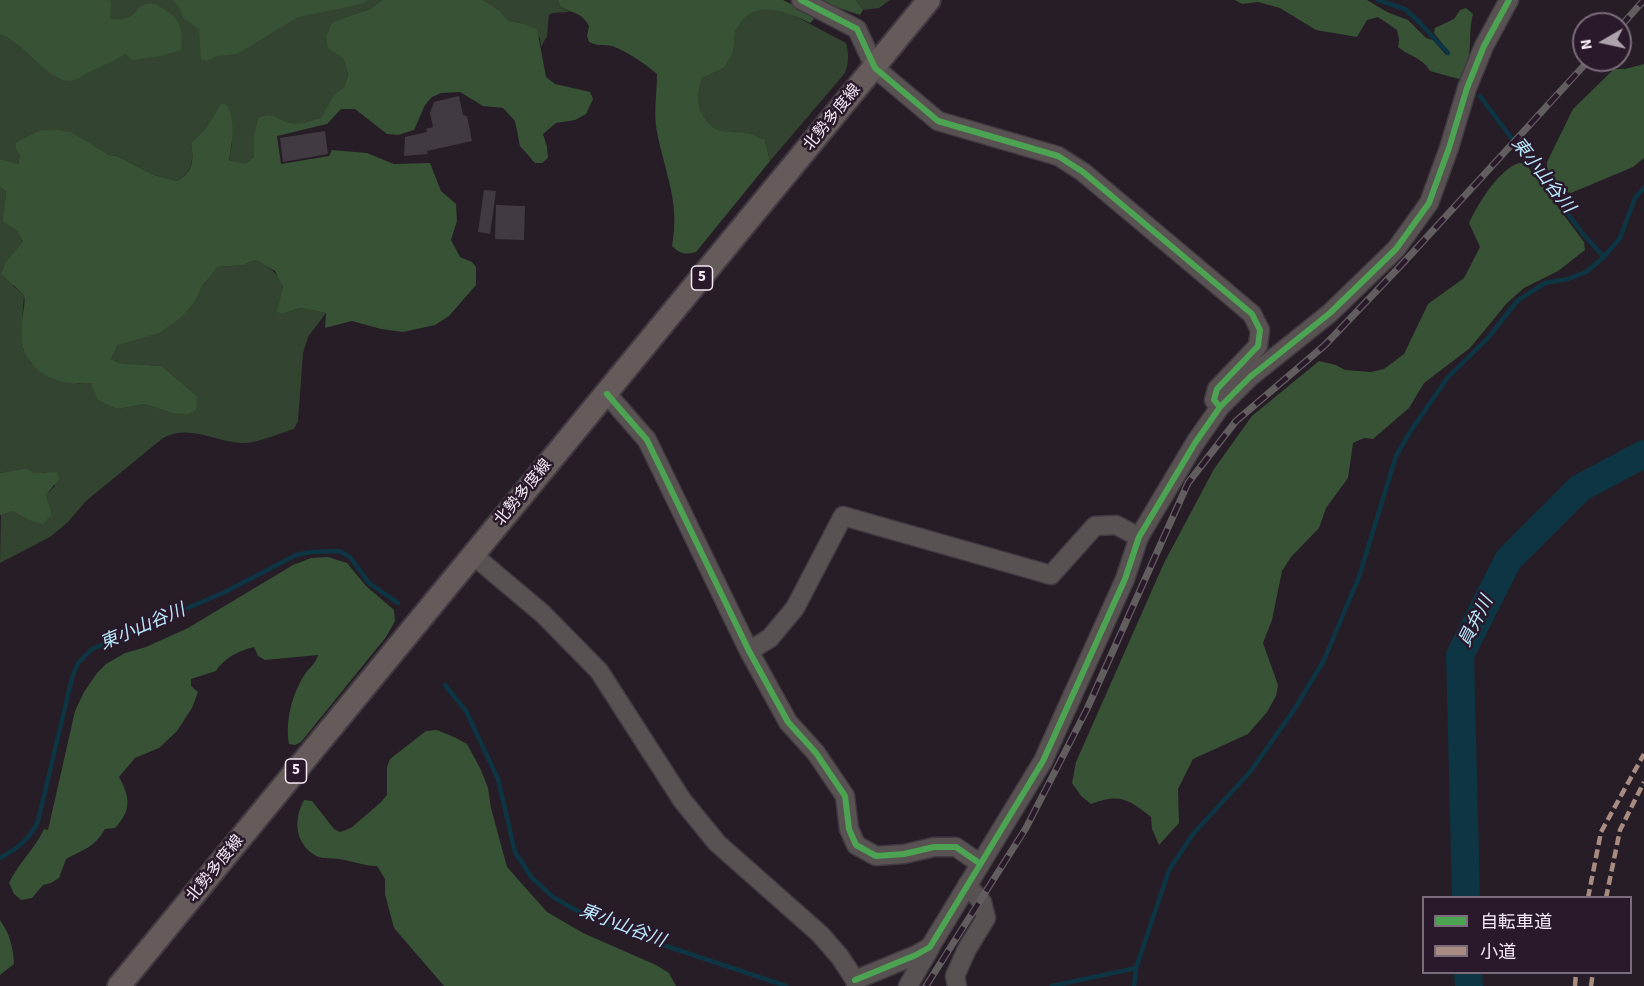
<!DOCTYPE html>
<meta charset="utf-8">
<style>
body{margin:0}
#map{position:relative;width:1644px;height:986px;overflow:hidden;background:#261d26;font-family:"Source Sans 3","Noto Sans JP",sans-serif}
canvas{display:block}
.legend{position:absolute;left:1422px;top:896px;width:210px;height:78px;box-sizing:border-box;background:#2a192a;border:2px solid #7b6c7b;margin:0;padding:8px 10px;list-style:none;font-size:18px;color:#f5e9f5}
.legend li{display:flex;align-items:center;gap:12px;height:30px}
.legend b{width:30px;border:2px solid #7b6c7b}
.north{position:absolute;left:1572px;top:12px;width:60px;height:60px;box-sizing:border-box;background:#2a192a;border:2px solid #7b6c7b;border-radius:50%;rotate:261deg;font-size:16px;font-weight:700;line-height:24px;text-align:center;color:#f5e9f5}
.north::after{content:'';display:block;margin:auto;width:21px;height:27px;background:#ada2ad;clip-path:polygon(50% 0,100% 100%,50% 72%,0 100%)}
</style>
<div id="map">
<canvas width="1644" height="986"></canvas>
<ul class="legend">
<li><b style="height:8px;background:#4ca352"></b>自転車道</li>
<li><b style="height:8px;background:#a88b81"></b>小道</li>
</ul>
<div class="north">N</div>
</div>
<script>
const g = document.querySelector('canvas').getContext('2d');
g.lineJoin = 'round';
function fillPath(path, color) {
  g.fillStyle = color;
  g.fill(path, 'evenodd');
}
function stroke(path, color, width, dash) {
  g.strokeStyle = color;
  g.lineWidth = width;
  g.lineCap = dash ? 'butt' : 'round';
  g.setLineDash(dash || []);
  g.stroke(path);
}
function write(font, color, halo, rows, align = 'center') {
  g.font = font + ' "Source Sans 3","Noto Sans JP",sans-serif';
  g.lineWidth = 5;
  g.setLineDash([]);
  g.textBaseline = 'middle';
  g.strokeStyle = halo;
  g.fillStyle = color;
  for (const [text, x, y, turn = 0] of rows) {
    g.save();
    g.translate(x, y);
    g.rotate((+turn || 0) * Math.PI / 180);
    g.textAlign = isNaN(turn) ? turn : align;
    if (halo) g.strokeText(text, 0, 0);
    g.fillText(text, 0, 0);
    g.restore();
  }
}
fillPath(new Path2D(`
 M0,0H382L370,9L332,22L326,36L343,58L348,75L344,87L334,96L321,118C312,120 300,125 291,123C278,121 271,110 258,118L254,134V157L246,165L229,160L232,144L221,103L206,128L191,143C194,160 192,172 177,181L154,175L117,156L109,155L72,132L38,131L15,144L20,155L18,164L0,159Z
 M483,0H558L560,6L569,12L552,13L549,15L547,36L541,47L540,38L520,23L509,21L499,10Z
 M856,0H890L879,8L863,10Z
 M760,1L776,6L846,43C849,54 849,62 845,73L770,161L765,140C758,137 750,133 742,132C725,130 716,135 705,118C695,104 698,94 702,78L724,68L734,50V36L740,17L750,3Z
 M0,187L6,192L4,221L17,231L23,241L7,260L13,286L24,295L22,320L23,349L31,364L78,384L91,383L118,409L144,404L172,413L197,396L162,366L119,363L111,359L118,345L195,302L203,285L218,267L243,265L255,260C285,276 284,281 283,314L300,308L326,313L308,337L303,353L298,421L294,429C277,434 257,444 240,443C214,441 189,424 163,438L86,501L68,522L50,537L0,563L1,513L12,511L29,520L52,514L46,495L55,486L46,472L34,474L26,468L0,473Z`), '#334530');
fillPath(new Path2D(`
 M0,0H109L111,3L110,19C140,22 131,7 147,4C153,2 159,6 164,9C182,21 183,29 181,50L160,56L132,60L126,54C115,60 106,64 96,69C87,72 79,80 70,81C49,82 24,42 0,34Z
 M173,0H367L361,4L298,17L237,54L216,56L207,61L201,59L199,29L183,18L181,10Z
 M382,0H483L499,10L509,21L520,23L537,29L546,77L555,84L590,92L593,99L586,114L575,120L556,123L543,134L547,147L548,158L542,163H535L520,146L515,121L503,108L483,106L460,92L441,93L432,97L425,105L414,130L398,135L387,134L355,109H341L327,124L277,136L281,164L329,156L332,150L367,153L394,164L430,163L441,191L456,204L457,221L451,240L460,257L472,262L476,267V285L449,316L435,325L403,332L381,329L352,321L325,328L326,313L300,308L283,314L277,312L283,287L275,271L255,260L243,265L218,267L203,285L195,302L180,318L159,333L118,345L111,359L119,363L162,366L197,396L196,410L188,414L172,413L144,404L118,409L98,400L91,383C65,386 35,378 24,351C21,343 22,331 22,323C22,313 26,304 24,295L1,274L7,260L23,241L17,231L3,221L6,192L0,187V159L18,164L20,155L16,149L15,143L38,131L56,130L72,132L109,155L117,156L154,175L177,181C193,172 194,161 191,143L206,128L221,103L227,105C236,120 232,144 229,160L246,164L254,157V134L258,118C272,110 278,121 291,123C300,125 312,120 321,118L334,95L344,87L348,75L343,58L328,48L326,36L332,22L370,9Z
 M558,0H783L811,14L814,19L810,23C777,7 748,0 735,33C733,39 735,46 733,52C731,57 727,63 724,68L702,78C698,94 695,104 705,118C716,135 725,130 742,132C751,133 758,137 765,140L770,161L696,252C685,255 680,254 672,246C681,201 663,169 656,126C654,109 657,91 657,74C644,63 628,52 612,46C604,44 600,47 589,42L587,36L589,26C580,10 573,15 560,6Z
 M815,0H856L863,10L860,15Z
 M1235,0H1367L1387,12L1408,20L1426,38L1433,40L1446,55L1449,52L1434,33L1435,28L1454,19L1460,10L1466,8L1473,14C1467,36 1475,60 1459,79L1430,71C1422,57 1410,57 1398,47L1399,40L1397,30L1378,17L1367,20L1357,37L1316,30L1280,8L1258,2L1242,4Z
 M1644,64V158L1633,167L1571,193L1563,191L1555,183L1547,172V162L1573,109L1614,69H1625Z
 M1519,163H1525L1584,242L1585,250L1558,271L1524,288L1507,303L1470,348L1424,383L1409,408L1373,439L1364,438L1353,443L1348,478L1326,508L1319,528L1291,557L1282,571L1272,620L1263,643L1278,685L1276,696L1267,712L1248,734L1193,759L1178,789L1179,823L1159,845L1152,829L1151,817C1128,799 1120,793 1091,804L1081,796L1072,783L1076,762L1164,563L1214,469L1252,416L1319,361L1336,365L1345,370L1371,372L1384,369L1404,354L1428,304L1464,278L1480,247L1469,223C1478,204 1498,170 1519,163Z
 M26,468L34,473L57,472L59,479L46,495L52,514L43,524L29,520L12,511L0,515V473Z
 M328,557L347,563L366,586L394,610L395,621L386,637L301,742L295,745L289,744C285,721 292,694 305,674C310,667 316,663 318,655L265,660L258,656L254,647C239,651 225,657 216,671L191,679V686L198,692L192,708L177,731L159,748L135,758L119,777C130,797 132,810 115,828L105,829C94,848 84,849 66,859L59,878L51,883L43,885L32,898L21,900L14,894L9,883C18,863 35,849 44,829L48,830L75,711L84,692L97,673L106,664L125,653L146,647L188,628L293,565L311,558Z
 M437,730L454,737L467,744L481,770L488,788L491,808L507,867L547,912L583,933L656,965L669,973L676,986H444L394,928L385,894V879L377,866C364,866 352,861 340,859C331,858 322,860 313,854C294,841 294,818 304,800L312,801L334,829L340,832L351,828L380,803L387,795V767L390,759L426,731Z
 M0,920C10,934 13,947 14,964L0,975Z`), '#385235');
stroke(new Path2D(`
 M1378,0L1405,9L1419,22L1448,53
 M1480,96L1583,234L1604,257
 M445,685L466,711L498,779L515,852L532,878L553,897L588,917L645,939L786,986
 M0,858C18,848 29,840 38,821L72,678L78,663L92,649L225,592L296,555L311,552L339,551L350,557L369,583L398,603
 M1052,986L1136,968
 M1134,986L1136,968L1169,870L1193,834L1250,772L1294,710L1324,660L1359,577L1396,456L1410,432L1448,377L1488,338L1517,301L1545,283L1568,279L1586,272L1604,257L1620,238L1635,198L1644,188`), '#0e3543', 4.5);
stroke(new Path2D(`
 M1466,898L1460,655L1508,560L1580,488L1644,454
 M1468,972L1469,986`), '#0e3543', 28);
fillPath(new Path2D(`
 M459,96L463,115L467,116L472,141L427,151L428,154L404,156L405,137L427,132L426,129L433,127L430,113L434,102Z
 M325,131L328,154L283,162L280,138Z
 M484,190L496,191L490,234L478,232Z
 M496,205L525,206L524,240L495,239Z`), '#423a42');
const minor = new Path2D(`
 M801,0L857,29L875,68L938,121L1058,156L1083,172L1252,314L1260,330L1258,346L1217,389L1214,400L1220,407
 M607,394L647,440L749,651L788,722L816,753L845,796L849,829L856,845L876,856L904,854L934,847H956L979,863
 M473,555L543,614L599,671L682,800L717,843L820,934L840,957L855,980L856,986
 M749,651L770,638L795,608L843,516L1051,575L1095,526L1116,525L1139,537
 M855,980L916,955L930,947L1043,761L1125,579L1139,537L1195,443L1220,407L1250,377L1330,313L1396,249L1429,203L1449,148L1467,88L1484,46L1509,0
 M908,986L930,948
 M957,986L955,976L967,949L986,918L982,902L967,885`);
const major = new Path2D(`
 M119,986L929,0`);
stroke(minor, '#423a42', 21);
stroke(major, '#423a42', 26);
stroke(minor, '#595252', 18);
stroke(major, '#645b5a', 22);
const rail = new Path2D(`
 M1620,27L1644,0
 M926,986L1026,828L1087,709L1188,483L1236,421L1325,345L1404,262L1589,60`);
stroke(rail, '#625d5f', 7);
stroke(rail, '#2a192a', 4.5, [14]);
stroke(new Path2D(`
 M1588,898L1601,832L1644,754
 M1606,898L1620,830L1644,782
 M1575,986L1576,972
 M1591,986L1593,972`), '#a88b81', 4.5, [9, 4.5]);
stroke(new Path2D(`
 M801,0L857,29L875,68L938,121L1058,156L1083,172L1252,314L1260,330L1258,346L1217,389L1214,400L1220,407
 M607,394L647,440L749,651L788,722L816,753L845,796L849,829L856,845L876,856L904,854L934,847H956L979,863
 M855,980L916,955L930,947L1043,761L1125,579L1139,537L1195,443L1220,407L1250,377L1330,313L1396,249L1429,203L1449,148L1467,88L1484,46L1509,0`), '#4ca352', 6);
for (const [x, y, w] of [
 [702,278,21],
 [296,771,21]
]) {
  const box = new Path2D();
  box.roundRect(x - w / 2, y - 12, w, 24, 4.5);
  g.fillStyle = '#2a192a';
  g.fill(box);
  stroke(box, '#f5e9f5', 1.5);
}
write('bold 15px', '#f5e9f5', null, [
 ["5",702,278],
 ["5",296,771]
]);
write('16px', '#f5e9f5', '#2a192a', [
 ["北勢多度線",833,118,-51],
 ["北勢多度線",524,493,-51],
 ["北勢多度線",216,869,-51]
]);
write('italic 18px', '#b9eafe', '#2a192a', [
 ["東小山谷川",1542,176,52],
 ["員弁川",1477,622,-63],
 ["東小山谷川",143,628,-23],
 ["東小山谷川",622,927,21]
]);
</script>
